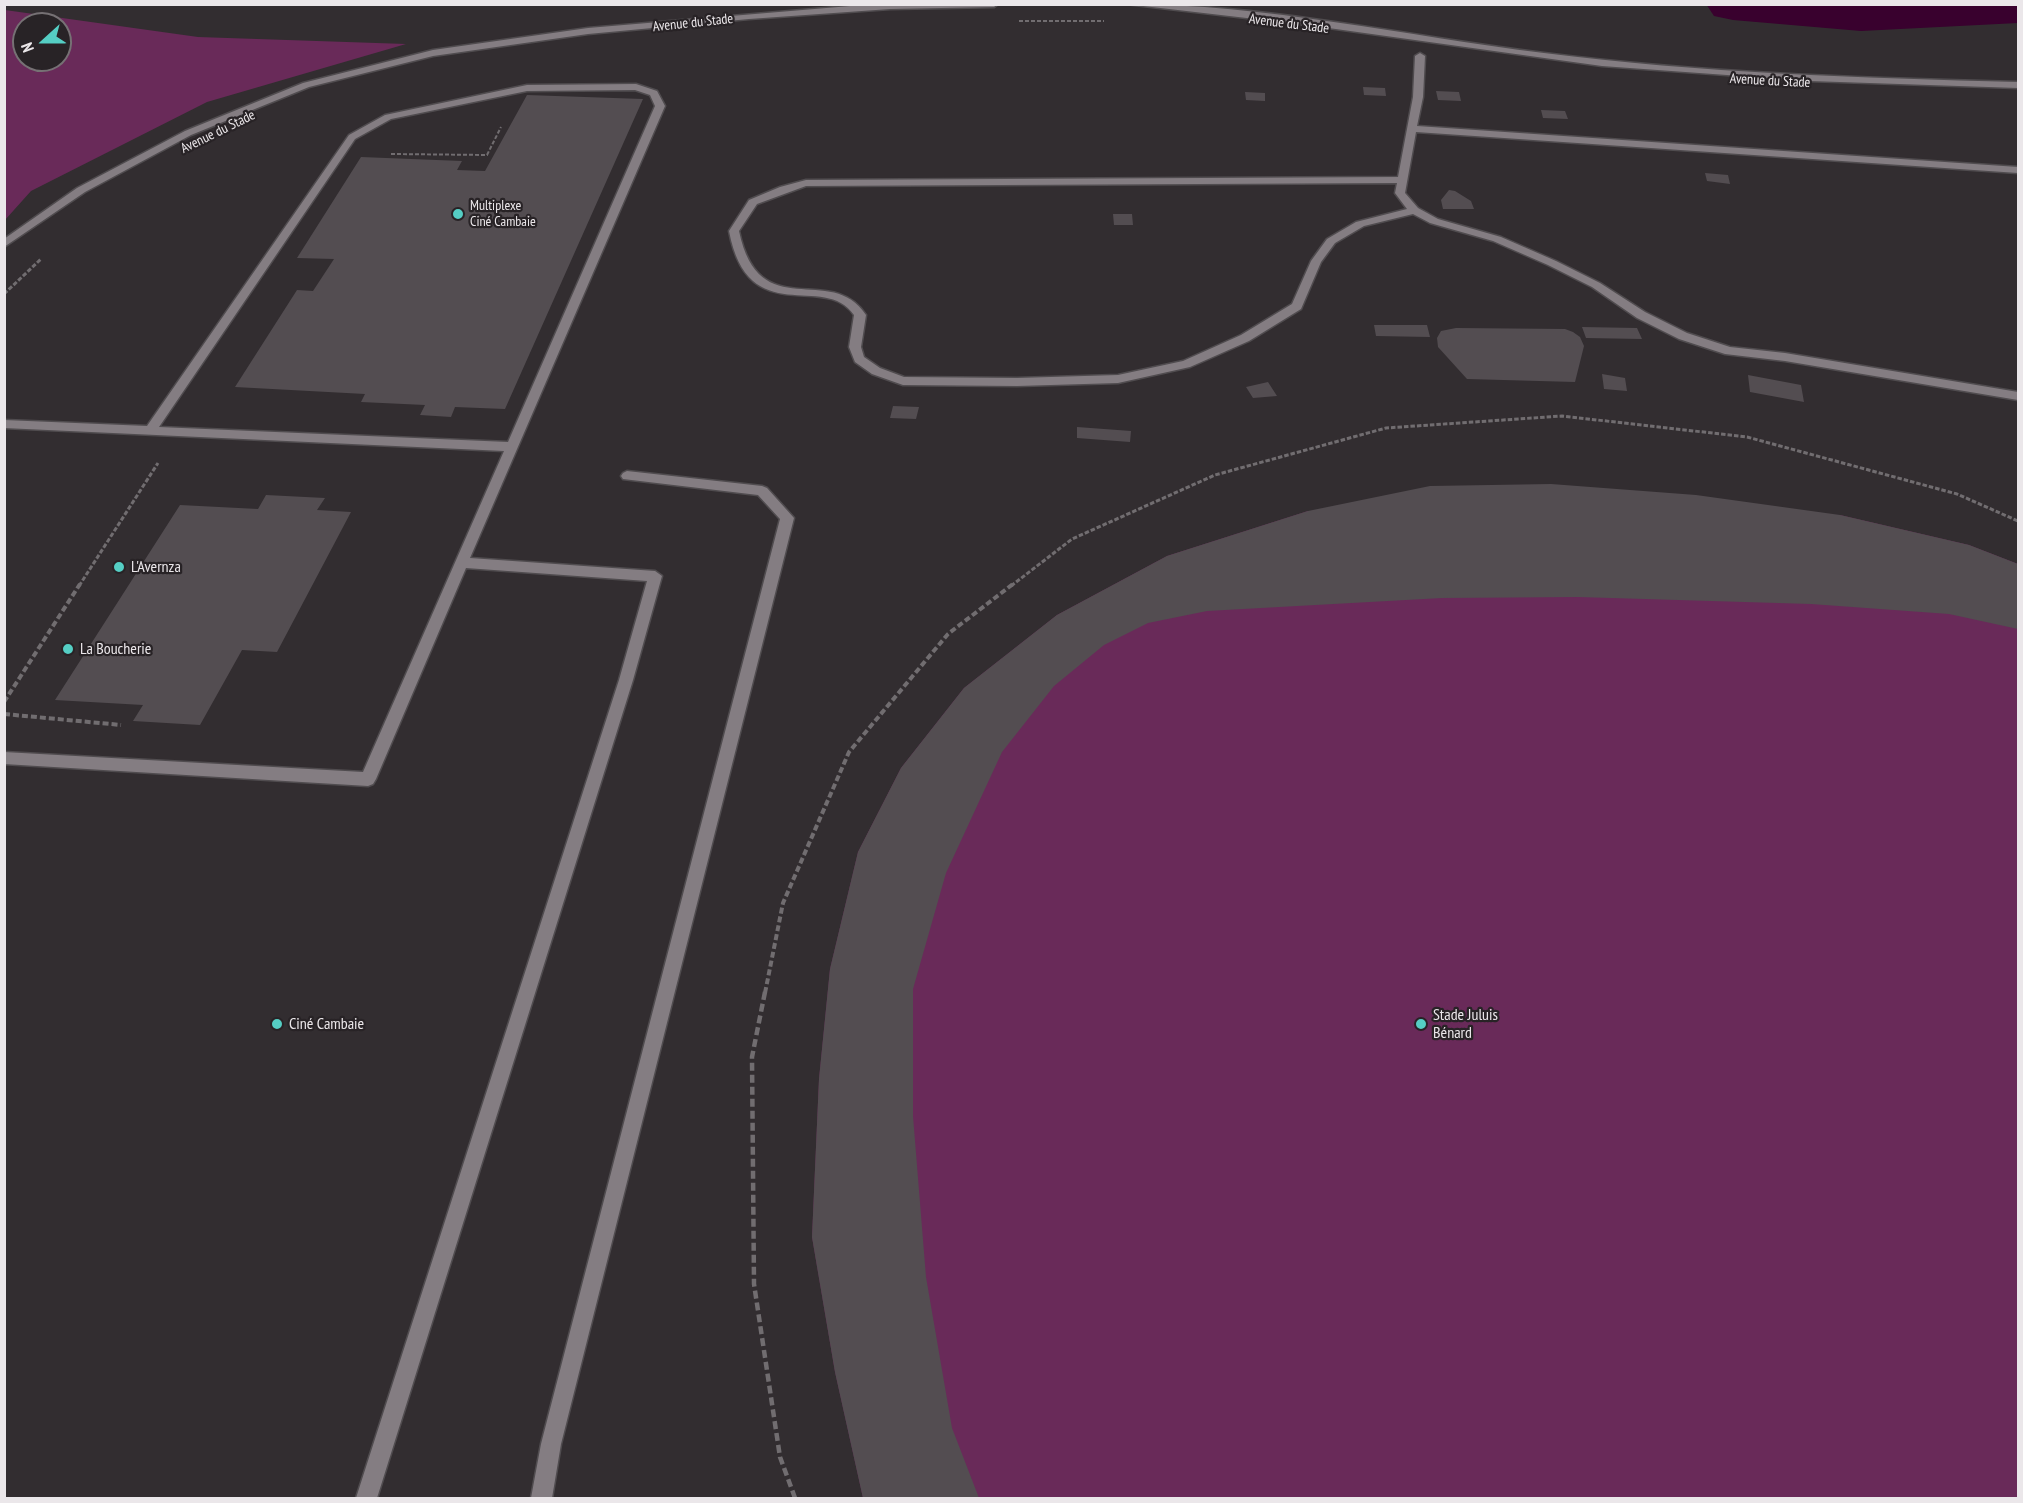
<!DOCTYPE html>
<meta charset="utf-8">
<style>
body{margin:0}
#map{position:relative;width:2023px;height:1503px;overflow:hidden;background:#322d30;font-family:"PT Sans Narrow",sans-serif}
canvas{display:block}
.frame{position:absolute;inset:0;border:6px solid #ebe7ea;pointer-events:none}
.north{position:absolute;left:12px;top:12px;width:60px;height:60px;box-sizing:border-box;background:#282326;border:2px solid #767174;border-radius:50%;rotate:249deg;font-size:16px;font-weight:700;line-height:24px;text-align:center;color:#ebe7ea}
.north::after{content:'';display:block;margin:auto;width:21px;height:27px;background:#55cec4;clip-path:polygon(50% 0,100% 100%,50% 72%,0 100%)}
</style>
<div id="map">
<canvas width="2023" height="1503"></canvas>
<div class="frame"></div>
<div class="north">N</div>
</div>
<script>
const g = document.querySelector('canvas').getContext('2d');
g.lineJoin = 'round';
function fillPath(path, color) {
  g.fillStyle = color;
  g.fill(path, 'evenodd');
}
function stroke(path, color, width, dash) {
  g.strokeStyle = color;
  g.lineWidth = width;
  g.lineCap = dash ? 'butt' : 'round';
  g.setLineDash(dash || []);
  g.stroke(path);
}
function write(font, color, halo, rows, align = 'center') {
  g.font = font + ' "PT Sans Narrow",sans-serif';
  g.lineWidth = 4.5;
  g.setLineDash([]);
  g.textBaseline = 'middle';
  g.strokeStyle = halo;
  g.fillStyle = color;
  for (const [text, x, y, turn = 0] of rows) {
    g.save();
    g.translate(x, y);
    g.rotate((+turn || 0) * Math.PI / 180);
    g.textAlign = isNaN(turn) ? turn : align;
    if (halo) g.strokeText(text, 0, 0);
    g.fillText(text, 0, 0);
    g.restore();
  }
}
fillPath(new Path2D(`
 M5,10L198,37L406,44L207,102L31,191L5,220ZM24,24H60V60H24Z
 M1308,511L1840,515L1969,545L2018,564V1498H863L835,1372L812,1237L819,1079L830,969L858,852L901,768L964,688L1057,615L1167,556Z`), '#692a59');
fillPath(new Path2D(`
 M1706,4H2018V23L1861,31L1733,20L1714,16Z`), '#39012e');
fillPath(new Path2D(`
 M1363,87L1385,88L1386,96L1364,95Z
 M1436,91L1459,92L1461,101L1438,100Z
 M1245,92L1265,93V101L1246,100Z
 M527,95L643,99L505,409L455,407L451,417L420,415L425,405L361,402L365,394L235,387L297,290L313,291L334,259L297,258L361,157L462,161L457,170L485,171Z
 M1541,110L1565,111L1568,119L1543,118Z
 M1705,173L1728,175L1730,184L1707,181Z
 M1449,190L1455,191L1471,201L1474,209H1443L1441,200Z
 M1113,214H1132L1133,225H1114Z
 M1374,325H1427L1430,337L1376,336Z
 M1582,327L1637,328L1642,339L1586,338Z
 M1456,328L1565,329L1573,332L1580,337L1584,346L1575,382L1467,379L1438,347L1437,338L1441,331Z
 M1602,374L1625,378L1627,391L1604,389Z
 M1748,375L1801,385L1804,402L1750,392Z
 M1268,382L1277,396L1253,398L1246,387Z
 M893,406L919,407L916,419L890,418Z
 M1077,427L1131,431L1130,442L1077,438Z
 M1551,484L1696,495L1840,515L1969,545L2018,564V629L1949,614L1811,604L1578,597L1442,598L1207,611L1148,623L1104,645L1054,686L1002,752L946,873L913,989V1116L926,1277L952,1428L979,1498H863L835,1372L812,1237L819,1079L830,969L858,852L901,768L964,688L1057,615L1167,556L1308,511L1430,486Z
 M266,495L325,498L317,510L351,512L277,652L242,650L200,725L133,721L143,705L55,700L180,505L258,509Z`), '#534d51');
const minor = new Path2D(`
 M874,4H998L994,7L890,9L749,19L588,34L433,56L309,87L191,135L85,192L4,247V239L77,188L185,131L303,83L433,50L588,28Z
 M1126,4C1266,4 1405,36 1544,53C1701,73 1860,78 2018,82V88L1810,81L1602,66L1307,25Z
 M1420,53L1425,56L1423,97L1417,126L2018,167V173L1416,132L1405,193L1418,208L1438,219L1501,237L1556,261L1600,283L1645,312L1687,333L1730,347L1785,353L2018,392V400L1785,361L1725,354L1679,339L1637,318L1592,287L1548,265L1493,241L1430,223L1413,214L1364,226L1335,243L1321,262L1301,309L1249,341L1190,367L1118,383L1017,386L903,385L872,374L855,362L849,347L854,315C825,271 748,332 729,231L749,200L780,187L806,180L1398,177L1413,97L1415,56ZM1397,183L1395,193L1407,209L1356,222L1327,239L1311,261L1292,304L1241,335L1183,361L1118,375L1017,378L904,377L880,368L864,357L861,347L866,315C831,261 759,327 739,231L757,204L806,186Z
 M636,84L657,91L665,106L470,558L655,571L662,576L633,680L377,1498H356L619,680L647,581L466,568L376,779L373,784L368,786L4,764V752L363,772L504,451L4,428V420L147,426L349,135L385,115L527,85ZM635,90L650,95L655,106L508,442L159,427L355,139L391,119L527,91Z
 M627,471L762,486L767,488L794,518L561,1444L552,1498H531L541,1444L780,519L758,495L623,479L621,476L623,473Z`);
stroke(minor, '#504c4f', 3);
stroke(new Path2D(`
 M1019,21H1104
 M391,154L487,155L501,127`), '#716d70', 2, [4, 2]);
stroke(new Path2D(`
 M4,294L41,259
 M79,586L158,463
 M1011,586L1072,539L1215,475L1386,428L1562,416L1747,437L1957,494L2018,521`), '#716d70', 3, [4.5, 2]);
stroke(new Path2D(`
 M4,702L80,584
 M4,714L121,725
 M765,993L783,903L849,752L948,634L1013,584`), '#716d70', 4, [6, 3]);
stroke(new Path2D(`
 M765,992L752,1057L754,1284L780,1457L795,1498`), '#716d70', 4.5, [8, 4]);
fillPath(minor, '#847d82');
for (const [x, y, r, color] of [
 [458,214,6,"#55cec4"],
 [119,567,6,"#55cec4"],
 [68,649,6,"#55cec4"],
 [277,1024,6,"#55cec4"],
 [1421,1024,6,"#55cec4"]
]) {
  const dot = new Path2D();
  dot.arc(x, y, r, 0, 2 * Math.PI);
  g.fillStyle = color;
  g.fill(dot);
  stroke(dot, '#282326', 2);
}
write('14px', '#ebe7ea', '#282326', [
 ["Avenue du Stade",693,23,-6],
 ["Avenue du Stade",1289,24,7],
 ["Avenue du Stade",1770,81,3],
 ["Avenue du Stade",218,132,-26]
]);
write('14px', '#ebe7ea', '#282326', [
 ["Multiplexe",470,206],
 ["Ciné Cambaie",470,222]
], 'left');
write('16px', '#ebe7ea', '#282326', [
 ["L'Avernza",131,567],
 ["La Boucherie",80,649],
 ["Stade Juluis",1433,1015],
 ["Bénard",1433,1033],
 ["Ciné Cambaie",289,1024]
], 'left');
</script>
